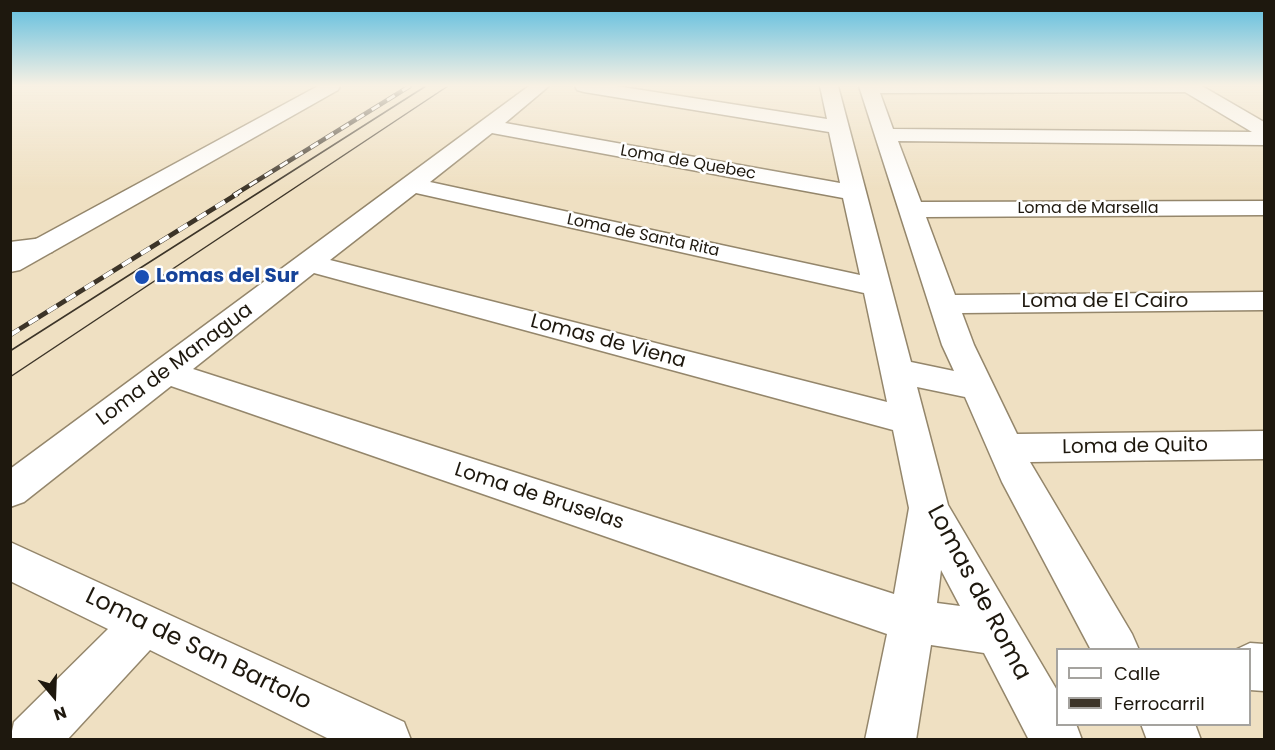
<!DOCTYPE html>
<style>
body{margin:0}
#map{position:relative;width:1275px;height:750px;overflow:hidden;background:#efe0c2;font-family:Poppins,sans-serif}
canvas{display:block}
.frame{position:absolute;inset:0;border:12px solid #1e180e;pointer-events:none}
.legend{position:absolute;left:1056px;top:648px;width:195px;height:78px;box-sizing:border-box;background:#fff;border:2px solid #a5a39f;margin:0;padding:8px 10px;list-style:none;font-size:18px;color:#1e180e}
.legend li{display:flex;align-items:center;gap:12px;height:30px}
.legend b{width:30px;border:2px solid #a5a39f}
.north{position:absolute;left:24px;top:666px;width:60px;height:60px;-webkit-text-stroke:4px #fff;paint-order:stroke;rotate:161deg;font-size:16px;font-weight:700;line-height:24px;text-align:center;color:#1e180e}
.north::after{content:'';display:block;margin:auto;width:21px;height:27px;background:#1e180e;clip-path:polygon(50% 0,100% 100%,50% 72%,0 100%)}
</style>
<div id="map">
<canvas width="1275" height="750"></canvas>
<div class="frame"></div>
<ul class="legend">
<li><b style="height:8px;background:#fff"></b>Calle</li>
<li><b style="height:8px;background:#3c3428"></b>Ferrocarril</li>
</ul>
<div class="north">N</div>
</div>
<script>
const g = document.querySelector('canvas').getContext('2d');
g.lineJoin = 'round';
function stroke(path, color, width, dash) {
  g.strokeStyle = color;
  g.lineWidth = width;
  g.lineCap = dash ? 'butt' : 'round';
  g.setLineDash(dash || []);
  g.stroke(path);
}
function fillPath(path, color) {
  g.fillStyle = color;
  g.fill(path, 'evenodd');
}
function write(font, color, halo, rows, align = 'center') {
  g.font = font + ' Poppins,sans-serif';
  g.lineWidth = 5;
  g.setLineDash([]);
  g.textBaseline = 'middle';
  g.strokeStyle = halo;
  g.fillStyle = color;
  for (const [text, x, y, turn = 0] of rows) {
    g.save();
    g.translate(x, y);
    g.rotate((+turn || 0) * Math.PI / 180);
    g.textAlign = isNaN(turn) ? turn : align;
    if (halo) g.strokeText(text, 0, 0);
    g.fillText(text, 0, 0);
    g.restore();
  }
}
const minor = new Path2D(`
 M529,86H549L505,123L840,183L829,132L584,92L577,90L575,86H616L827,119L820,86H838L911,362L954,371L942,345L859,86H1202L1264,122V145L898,141L921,202L1264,201V215L926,217L955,295L1264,292V310L962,313L974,345L1017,434L1264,431V459L1030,462L1132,634L1139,650H1091L1002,482L965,397L917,387L948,505L1058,692V724H1076L1082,740H1029L984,653L931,645L916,740H865L887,634L171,386L24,502L10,507V469ZM1185,92L1252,132L893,129L880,93ZM492,133L843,198L860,275L430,182ZM416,193L864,293L887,402L330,260ZM314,273L893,430L909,508L894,594L193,369ZM941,570L960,606L937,603Z
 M43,238L52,240L56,246L52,252L10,258V242Z
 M10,542L404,722L411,740H331L150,650L67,740H10L14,722L108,629L10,581Z
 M1250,643L1264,644V691L1250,690V650H1235Z
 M1141,724H1195L1201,740H1147Z`);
const major = new Path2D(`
 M318,86H340L338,90L20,270L10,272V253Z`);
stroke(minor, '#94866b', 3);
stroke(major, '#94866b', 3);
fillPath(minor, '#fff');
fillPath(major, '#fff');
stroke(new Path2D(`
 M10,351L426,86
 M10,377L448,86`), '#3c3428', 1.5);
const railFar1 = new Path2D(`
 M234,195L410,86`);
const rail = new Path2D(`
 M10,335L237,194`);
stroke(railFar1, '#3c3428', 4.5);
stroke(rail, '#3c3428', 5);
stroke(railFar1, '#fff', 3, [9]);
stroke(rail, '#fff', 4, [11]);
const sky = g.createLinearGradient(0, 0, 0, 190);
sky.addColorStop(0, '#5abcde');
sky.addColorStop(0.45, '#f8f1e4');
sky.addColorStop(1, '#f8f1e400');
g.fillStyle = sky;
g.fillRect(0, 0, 1275, 190);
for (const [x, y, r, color] of [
 [142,277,8,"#1a4fb4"]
]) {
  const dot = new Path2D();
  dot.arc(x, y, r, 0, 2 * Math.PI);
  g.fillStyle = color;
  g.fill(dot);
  stroke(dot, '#fff', 2);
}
write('16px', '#1e180e', '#fff', [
 ["Loma de Quebec",688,163,10],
 ["Loma de Marsella",1088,209],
 ["Loma de Santa Rita",643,236,12]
]);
write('bold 20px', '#164399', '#fff', [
 ["Lomas del Sur",156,277]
], 'left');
write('20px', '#1e180e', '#fff', [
 ["Loma de El Cairo",1105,302],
 ["Lomas de Viena",608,342,15],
 ["Loma de Managua",175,365,-37],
 ["Loma de Quito",1135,447,-1],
 ["Loma de Bruselas",539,497,18]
]);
write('24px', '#1e180e', '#fff', [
 ["Lomas de Roma",978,593,62],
 ["Loma de San Bartolo",198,650,26]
]);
</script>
